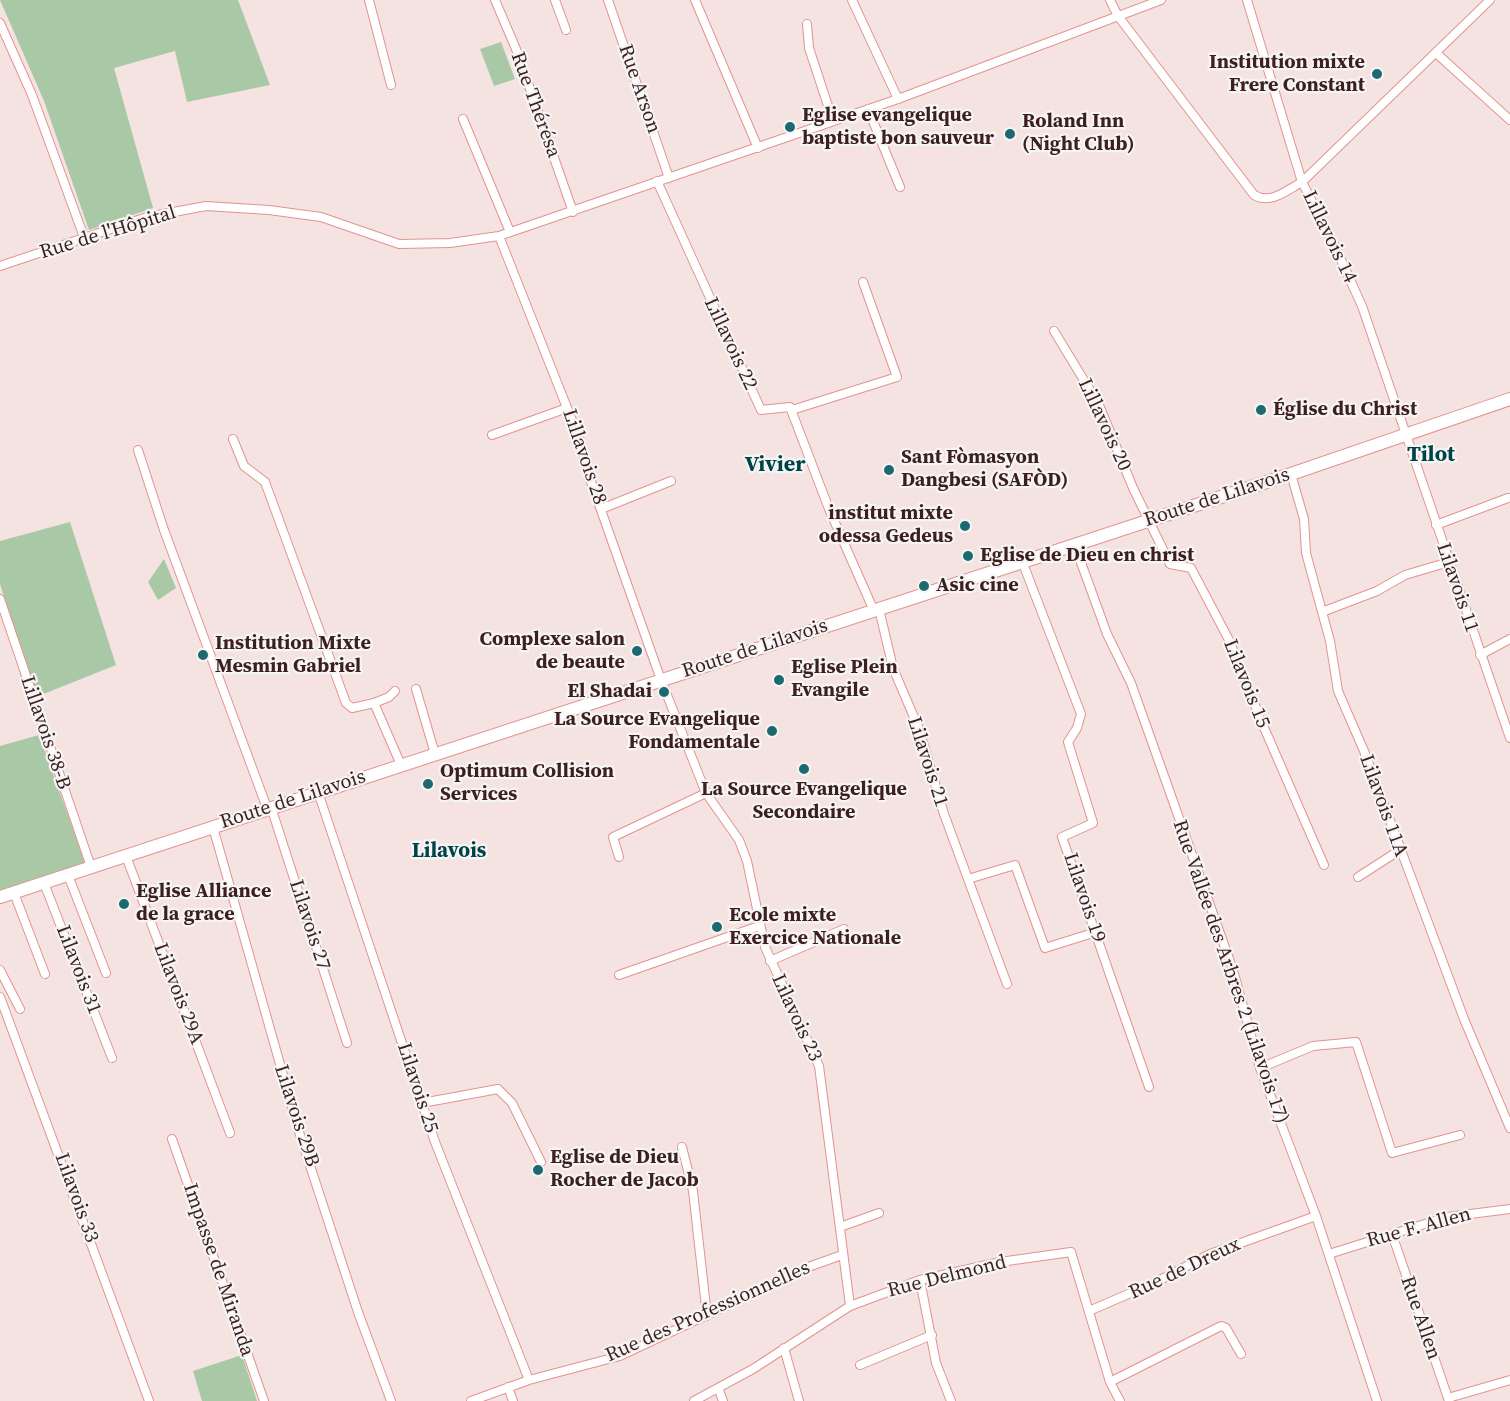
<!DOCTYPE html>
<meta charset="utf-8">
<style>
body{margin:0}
canvas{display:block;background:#f5e3e1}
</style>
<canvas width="1510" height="1401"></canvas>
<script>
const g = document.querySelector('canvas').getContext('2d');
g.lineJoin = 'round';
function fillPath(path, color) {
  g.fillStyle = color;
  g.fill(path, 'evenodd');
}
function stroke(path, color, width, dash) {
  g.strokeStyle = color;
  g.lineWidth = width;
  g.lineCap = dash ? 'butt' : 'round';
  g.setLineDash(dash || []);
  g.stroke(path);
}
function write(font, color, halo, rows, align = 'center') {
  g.font = font + ' "Source Serif 4",serif';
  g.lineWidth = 4.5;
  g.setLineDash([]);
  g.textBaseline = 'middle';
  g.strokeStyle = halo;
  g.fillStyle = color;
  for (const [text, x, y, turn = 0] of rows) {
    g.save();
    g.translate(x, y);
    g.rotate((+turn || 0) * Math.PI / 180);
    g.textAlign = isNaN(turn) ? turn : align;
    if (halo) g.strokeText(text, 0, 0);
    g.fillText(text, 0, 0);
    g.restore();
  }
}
fillPath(new Path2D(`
 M0,0H238L270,85L187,102L175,51L114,68L153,208L89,230L44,101Z
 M501,42L515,79L494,86L480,49Z
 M70,522L116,665L36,697L0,584V541Z
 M164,559L176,588L158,600L148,582Z
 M39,735L86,865L0,893V746Z
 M242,1355L257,1401H202L193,1371Z`), '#a9c9a6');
const minor = new Path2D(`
 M369,0L391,85
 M495,0L516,49L573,212
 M555,0L566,30
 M608,0L669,178
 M695,0L758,148
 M852,0L898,99
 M1110,0L1118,16L1254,195C1271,205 1287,190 1302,182L1332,240L1362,306L1510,738
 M1247,0L1302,182L1490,0
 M0,23L32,95L84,237
 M807,24L809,48L833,121
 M1436,53L1510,120
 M868,109L900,187
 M463,119L510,232
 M657,181L761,410L790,407L829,509L874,611
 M499,236L579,438L589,476L661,680L706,793L739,840L747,861L765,947L819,1066L850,1306
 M0,266L147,217L206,206L269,210L321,217L399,244L450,243L499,236L898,99L1161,0
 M1054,331L1099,405L1133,488L1170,564L1191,568L1229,640L1262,723L1324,865
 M792,410L897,377L863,282
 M492,435L567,408
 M233,439L244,466L265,482L346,703L352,708L374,703L401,765
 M138,450L164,530L267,808
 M1291,474L1304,519L1306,553L1330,641L1338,691L1364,751L1464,1019L1510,1128
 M601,509L671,481
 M1436,525L1508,498
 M1075,546L1107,634L1131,683L1233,970L1260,1068L1316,1216L1377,1401
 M1022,561L1081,714L1077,728L1068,742L1093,823L1062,837L1149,1087
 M0,599L91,867
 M879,609L893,668L919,729L944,814L968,879L1015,865L1045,948L1096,932
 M1322,612L1377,591L1405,575L1449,562
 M1480,655L1510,639
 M416,689L435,754
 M374,703L389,697L395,691
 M318,792L435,1142L529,1380
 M271,807L347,1043
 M213,827L300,1135L358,1312L391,1401
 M126,856L230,1133
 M619,857L613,837L706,793
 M68,875L106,973
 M1358,877L1400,850
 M968,879L1007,984
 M44,883L112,1058
 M14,893L45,974
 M770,961L844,929
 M0,970L20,1009
 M619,975L759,926
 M0,997L149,1401
 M1260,1068L1313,1046L1356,1042L1392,1153L1460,1135
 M422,1103L498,1089L512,1103L541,1162
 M172,1139L264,1401
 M682,1147L693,1191L707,1316
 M840,1227L879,1213
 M1392,1234L1449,1401
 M1329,1254L1447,1217L1510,1209
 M920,1280L936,1363L951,1401
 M1089,1311L1156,1282L1210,1254L1316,1216
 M784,1348L799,1401
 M860,1365L932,1335
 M1110,1382L1221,1326L1226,1328L1241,1354
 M508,1387L513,1401
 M719,1390L723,1401
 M1448,1398L1510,1380
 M471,1401L529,1380L620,1356L811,1266L842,1255
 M694,1401L753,1369L850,1306L920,1280L1000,1262L1071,1252L1110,1382L1120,1401`);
const secondary = new Path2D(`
 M0,897L1291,474L1510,399`);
stroke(minor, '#e4928e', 10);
stroke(secondary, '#e4928e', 14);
stroke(minor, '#fff', 8);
stroke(secondary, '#fff', 12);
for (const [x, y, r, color] of [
 [1377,74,6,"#1c696f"],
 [790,127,6,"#1c696f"],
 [1010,134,6,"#1c696f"],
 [1261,410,6,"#1c696f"],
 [889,470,6,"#1c696f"],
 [965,526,6,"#1c696f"],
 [968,556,6,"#1c696f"],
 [924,586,6,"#1c696f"],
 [637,651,6,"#1c696f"],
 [203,655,6,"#1c696f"],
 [779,680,6,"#1c696f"],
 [664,692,6,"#1c696f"],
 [772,731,6,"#1c696f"],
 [804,769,6,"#1c696f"],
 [428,784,6,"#1c696f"],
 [124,904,6,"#1c696f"],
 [717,927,6,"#1c696f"],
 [538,1170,6,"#1c696f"]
]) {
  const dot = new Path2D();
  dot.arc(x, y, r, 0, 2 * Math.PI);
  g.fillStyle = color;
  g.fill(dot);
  stroke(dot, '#f5f5f5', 2);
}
write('bold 20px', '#3f1f1e', '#f5f5f5', [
 ["Institution mixte",1365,63,"right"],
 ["Frere Constant",1365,86,"right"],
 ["Eglise evangelique",802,116],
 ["baptiste bon sauveur",802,139],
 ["Roland Inn",1022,122],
 ["(Night Club)",1022,145],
 ["Église du Christ",1273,410],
 ["Sant Fòmasyon",901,458],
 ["Dangbesi (SAFÒD)",901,481],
 ["institut mixte",953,514,"right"],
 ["odessa Gedeus",953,537,"right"],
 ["Eglise de Dieu en christ",980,556],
 ["Asic cine",936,586],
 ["Complexe salon",625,640,"right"],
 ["de beaute",625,663,"right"],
 ["Institution Mixte",215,644],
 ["Mesmin Gabriel",215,667],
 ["Eglise Plein",791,668],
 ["Evangile",791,691],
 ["El Shadai",652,692,"right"],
 ["La Source Evangelique",760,720,"right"],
 ["Fondamentale",760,743,"right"],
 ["Optimum Collision",440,772],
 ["Services",440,795],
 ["La Source Evangelique",804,790,"center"],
 ["Secondaire",804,813,"center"],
 ["Eglise Alliance",136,892],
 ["de la grace",136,915],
 ["Ecole mixte",729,916],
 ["Exercice Nationale",729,939],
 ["Eglise de Dieu",550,1158],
 ["Rocher de Jacob",550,1181]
], 'left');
write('20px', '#3f1f1e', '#f5f5f5', [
 ["Rue Arson",639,89,71],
 ["Rue Thérésa",535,105,70],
 ["Rue de l'Hôpital",108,233,-17],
 ["Lillavois 14",1329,237,64],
 ["Lillavois 22",730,344,65],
 ["Lillavois 20",1104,425,65],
 ["Lillavois 28",584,457,71],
 ["Route de Lilavois",1217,498,-18],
 ["Lilavois 11",1457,588,71],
 ["Route de Lilavois",755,649,-18],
 ["Lilavois 15",1246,684,68],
 ["Lillavois 38-B",45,733,71],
 ["Lilavois 21",927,762,72],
 ["Route de Lilavois",293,800,-18],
 ["Lilavois 11A",1383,806,70],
 ["Lilavois 19",1084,898,71],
 ["Lilavois 27",309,925,72],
 ["Lilavois 31",78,970,69],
 ["Rue Vallée des Arbres 2 (Lilavois 17)",1230,972,71],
 ["Lilavois 29A",178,994,69],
 ["Lilavois 23",796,1018,65],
 ["Lilavois 25",417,1088,72],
 ["Lilavois 29B",296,1116,72],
 ["Lilavois 33",76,1198,70],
 ["Rue F. Allen",1419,1228,-15],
 ["Rue de Dreux",1185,1269,-25],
 ["Impasse de Miranda",218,1270,71],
 ["Rue Delmond",947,1277,-14],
 ["Rue des Professionnelles",708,1312,-24],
 ["Rue Allen",1420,1318,71]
]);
write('bold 21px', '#004347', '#f5f5f5', [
 ["Lilavois",449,852]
]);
write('bold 22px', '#004347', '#f5f5f5', [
 ["Tilot",1431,455],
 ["Vivier",775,465]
]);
</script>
